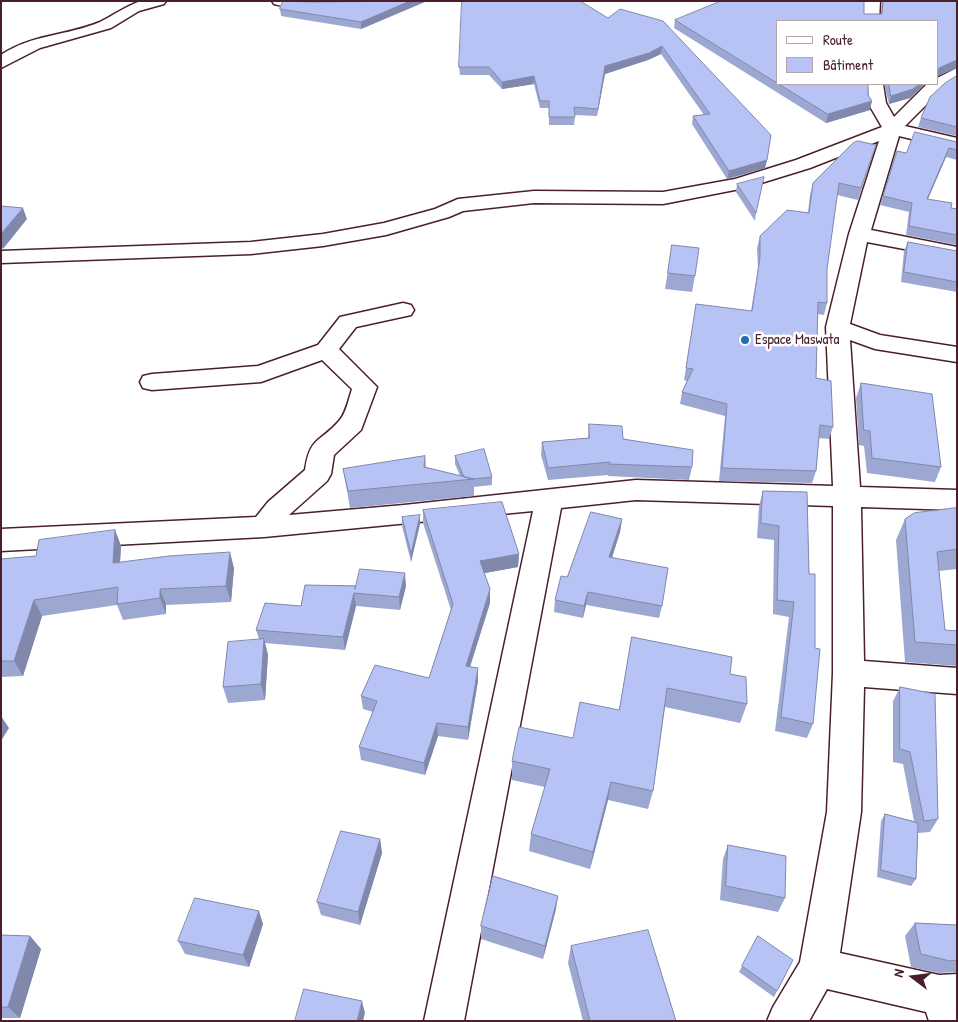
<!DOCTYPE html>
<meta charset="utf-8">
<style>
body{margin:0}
#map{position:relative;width:958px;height:1022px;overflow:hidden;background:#fff;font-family:"Patrick Hand",sans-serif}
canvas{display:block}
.frame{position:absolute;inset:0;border:2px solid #4a1f2b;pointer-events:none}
.legend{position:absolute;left:776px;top:20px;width:162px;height:65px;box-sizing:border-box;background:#fff;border:1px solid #b7a5aa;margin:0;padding:6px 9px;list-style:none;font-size:15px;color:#4a1f2b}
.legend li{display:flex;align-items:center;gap:10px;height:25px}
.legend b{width:25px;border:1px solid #b7a5aa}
.north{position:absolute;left:888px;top:952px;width:50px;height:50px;-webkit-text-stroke:4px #fff;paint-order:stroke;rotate:285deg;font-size:14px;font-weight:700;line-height:20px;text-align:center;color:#4a1f2b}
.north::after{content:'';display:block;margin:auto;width:18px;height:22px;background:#4a1f2b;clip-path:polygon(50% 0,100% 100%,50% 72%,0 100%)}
</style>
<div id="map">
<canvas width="958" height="1022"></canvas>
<div class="frame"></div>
<ul class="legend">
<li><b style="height:6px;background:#fff"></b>Route</li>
<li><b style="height:14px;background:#b7c3f4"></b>Bâtiment</li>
</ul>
<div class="north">N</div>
</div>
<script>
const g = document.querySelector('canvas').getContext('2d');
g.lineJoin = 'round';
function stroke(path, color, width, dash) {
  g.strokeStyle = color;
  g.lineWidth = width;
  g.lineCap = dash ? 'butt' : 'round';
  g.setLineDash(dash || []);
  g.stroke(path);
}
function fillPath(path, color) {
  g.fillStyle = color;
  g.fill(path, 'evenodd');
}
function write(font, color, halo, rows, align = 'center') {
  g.font = font + ' "Patrick Hand",sans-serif';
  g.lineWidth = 5;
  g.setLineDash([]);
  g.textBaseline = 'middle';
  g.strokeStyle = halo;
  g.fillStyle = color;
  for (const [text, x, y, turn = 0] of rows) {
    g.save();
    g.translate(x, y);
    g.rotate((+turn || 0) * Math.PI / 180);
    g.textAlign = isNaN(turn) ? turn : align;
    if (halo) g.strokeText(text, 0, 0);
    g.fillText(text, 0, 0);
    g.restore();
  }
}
const minor = new Path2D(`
 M141,1H166L164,4L139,11L111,28L40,48L1,68V55C32,34 67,36 100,22C114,15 126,6 141,1Z
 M272,1H328L326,4C308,9 292,9 274,4Z
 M864,1H880L879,21H863Z
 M957,68V80L941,90L905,126L957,138V150L899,136L871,230L957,247V259L867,242L850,324L880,335L957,347V362L875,349L850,340L860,487L957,490V510L861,507L864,661L957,668V694L864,687L861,812L840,953L939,975L957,974V1021H929L926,1012L827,989L809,1021H767L773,1007L800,962L827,812L833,673V506L636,500L561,508L464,1021H424L533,511L264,537L1,551V529L256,517L268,502L305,470C310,436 320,443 339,421C346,414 349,398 352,389L322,360L261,382L152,390L143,388L140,382L143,376L152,374L258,366L318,345L340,317L403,303L411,305L414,310L411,315L356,327L339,349L377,387L361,430L334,455L331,474L327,481L289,515L404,505L636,480L833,486L826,327L849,234L879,141L810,168L745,188L663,204L534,203L463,211L449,217L386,235L323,246L251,254L1,263V251L251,242L323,234L384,223L435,209L458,199L534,191L663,192L735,179L796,160L882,127L868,103L867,84H883L886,103L894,117L927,84H937V78Z`);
stroke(minor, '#4a1f2b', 3);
fillPath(minor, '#fff');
fillPath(new Path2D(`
 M314,1H427L361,29L281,16L280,9Z
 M881,1H957V68L937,76V77V21H777V84H868L870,110L826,123L674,28L675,20L881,14Z
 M608,18L663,21L767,160L765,168L727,179L692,124L693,116L704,115L661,54L648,60L605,74L597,116L575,115L574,125H549V108H540L534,84L502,89L489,75H460L459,67Z
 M957,76V136L918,127L921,118Z
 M884,84H925L910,98L889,104Z
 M957,142V160L946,157L928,199L951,208L957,209V245L906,235L909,212L880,205L897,151L906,153Z
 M872,156L858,200L837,195L827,269V303L824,315L818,314L816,378L833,427L829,439L819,438L816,471L812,483L719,481L725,416L680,404L682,392L687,381L684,380L696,304L751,311L758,269L757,248L760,236L808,212L810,195L813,183Z
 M737,184L756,213L755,221L736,192Z
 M908,242L957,251V292L901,282L904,251Z
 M672,245L695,276L692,292L665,289Z
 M861,383L941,467L935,482L867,473L864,446L859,445L856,398Z
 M589,424L692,467L689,480L608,476V475L548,480L541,455L542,442L588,438Z
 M425,456L426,467L460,476L455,464V456L492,477V485L474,487V496L350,508L343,469Z
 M763,491L807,492L813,724L807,738L775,731L789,617L773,614L774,540L757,538L759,506Z
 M957,508V569L939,571L945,630L957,631V666L905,662L896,540L905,519Z
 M423,510L519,554L518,567L484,573L490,603L470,667L478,681L468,740L438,736L425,775L361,760L359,747L373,712L363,709L361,696L429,678L451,610L423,523Z
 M402,517L420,524L411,562L402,526Z
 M622,519L620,532L612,558L662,606L659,618L586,605L583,618L554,612L555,600L567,577Z
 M115,530L121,546L120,562L234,568L231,602L166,605V614L123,620L117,605L42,616L23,676L1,677V559L36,556Z
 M305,585L406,586L400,610L356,606L345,650L265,643L268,655L265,700L228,703L223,687L259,639L256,630L301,606Z
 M632,637L730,674L747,704L740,723L665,707L653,791L648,809L608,800L590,869L529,851L531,834L545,787L512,780V761L573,738L619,710Z
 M900,687L938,819L930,832L918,833L916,879L911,886L877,877L881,821L885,814L914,821L903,764L893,762V701Z
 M380,839L382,853L360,925L321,915L317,902Z
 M728,845L785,898L778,912L720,900L723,859Z
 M556,909L543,959L481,939V926Z
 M915,923L957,925V972L939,973L911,967L905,936Z
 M263,924L249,967L185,954L178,941Z
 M1,935L30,936L41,949L20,1018H1Z
 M758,936L777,991L774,997L739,972Z
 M571,946L676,1021H583L568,963Z`), '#9da8d2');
fillPath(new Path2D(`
 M410,1H427L361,29V22Z
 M662,46L661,54L648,60L605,74L597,116L605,66Z
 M957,60V68L937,76L939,68Z
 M534,76V84L502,89V82Z
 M919,84H925L910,98L889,104L891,96Z
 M872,101L870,110L826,123L828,114Z
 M949,148L946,157L924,208L927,199Z
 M767,160L765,168L727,179L729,171Z
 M23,208L27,219L3,249L1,245V234Z
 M420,515V524L411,562V554Z
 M622,519L620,532L608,570L609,557Z
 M115,530L121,546L119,579L113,563Z
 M230,552L234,568L231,602L226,586Z
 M519,554L518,567L480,574V561Z
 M405,573L406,586L400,610L399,597Z
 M160,589L166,605V614L160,598Z
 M490,589V603L466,679V666Z
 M588,592L586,605L583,618L584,606Z
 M354,593L356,606L345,650L343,637Z
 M34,600L42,616L23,676L14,661Z
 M264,639L268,655L265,700L261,684Z
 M478,668V681L468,740V727Z
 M1,716L9,728L1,741Z
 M437,723L438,736L425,775L424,763Z
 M611,782L608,800L590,869L593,852Z
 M380,839L382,853L360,925L358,912Z
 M558,896L556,909L543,959L545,946Z
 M259,911L263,924L249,967L243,955Z
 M30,936L41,949L20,1018L8,1007Z
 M362,1001L365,1013L363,1021H357Z`), '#8088ab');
const building = new Path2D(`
 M283,1L312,2L410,1L361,22L280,9Z
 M462,1H580L608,18L620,9L663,21L771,135L767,160L729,171L693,116L710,114L662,46L649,53L605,66L598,109L574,107L575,117H549V101H540L534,76L502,82L489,67H459Z
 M721,1H864V14H882L883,1H957V60L939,68L938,74H937V21H777V83L675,20Z
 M957,76V127L921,118L930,97L945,83Z
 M779,84H868V95L872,101L828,114Z
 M889,84H919L913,89L891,96Z
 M915,132L957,142V150L949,148L927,199L952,203L951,208L957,209V235L909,226L912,203L883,196L897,151L906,153Z
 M858,141L876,145L861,188L839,183L827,269V303L818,302L816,378L831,381L833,427L820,425L816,471L722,468L727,404L682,392L693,369L686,368L696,304L752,311L760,257V236L787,210L809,213L813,183L853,143Z
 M764,177L756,213L737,184Z
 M1,206L23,208L1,234Z
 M908,242L957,251V282L904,272Z
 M672,245L699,248L695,276L668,273Z
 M861,383L932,394L941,467L872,458L870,431L864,430Z
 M589,424L622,426L623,439L693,450L692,467L609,464L610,462L548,468L542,442L589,438Z
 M484,449L492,477L473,479L464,477L455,456Z
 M425,456L424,467L474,479L348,491L343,469Z
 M763,491L807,492L809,574H815V648L820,649L813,724L781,717L794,602L777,600L779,526L761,523Z
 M502,502L519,554L480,561L490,589L466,666L478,668L468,727L437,723L424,763L359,747L377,701L361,696L375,665L429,678L453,604L423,510Z
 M957,508V549L937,552L945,630L957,631V645L915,642L905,519L914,513Z
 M591,512L622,519L609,557L668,568L662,606L588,592L584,606L555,600L561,576L567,577Z
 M420,515L411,554L402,517Z
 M115,530L113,563L169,556L230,552L226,586L160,589V598L117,604L118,587L34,600L14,661H1V559L36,556L39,540Z
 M360,569L405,573L399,597L354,593L343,637L256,630L265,603L301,606L305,585L356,586L355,589Z
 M632,637L732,657L730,674L746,677L747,704L667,688L653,791L611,782L593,852L531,834L550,769L512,761L519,727L573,738L580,702L619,710Z
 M264,639L261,684L223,687L228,642Z
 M900,687L935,694L938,819L924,821L910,752L900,749Z
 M885,814L918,823L916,879L881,870Z
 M341,831L380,839L358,912L317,902Z
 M728,845L786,856L785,898L726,886Z
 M493,876L558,896L545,946L481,926Z
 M195,898L259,911L243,955L178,941Z
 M915,923L957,925V960L950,961L921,954Z
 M648,930L676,1021H590L571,946Z
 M1,935L30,936L8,1007H1Z
 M758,936L793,960L777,991L742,966Z
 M304,989L362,1001L357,1021H295Z`);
fillPath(building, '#b7c3f4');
stroke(building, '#8088ab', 1);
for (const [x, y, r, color] of [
 [745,340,5,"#1f6fb2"]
]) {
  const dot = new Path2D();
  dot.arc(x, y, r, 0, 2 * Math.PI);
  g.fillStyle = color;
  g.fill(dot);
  stroke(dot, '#fff', 2);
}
write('15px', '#4a1f2b', '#fff', [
 ["Espace Maswata",755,340]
], 'left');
</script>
